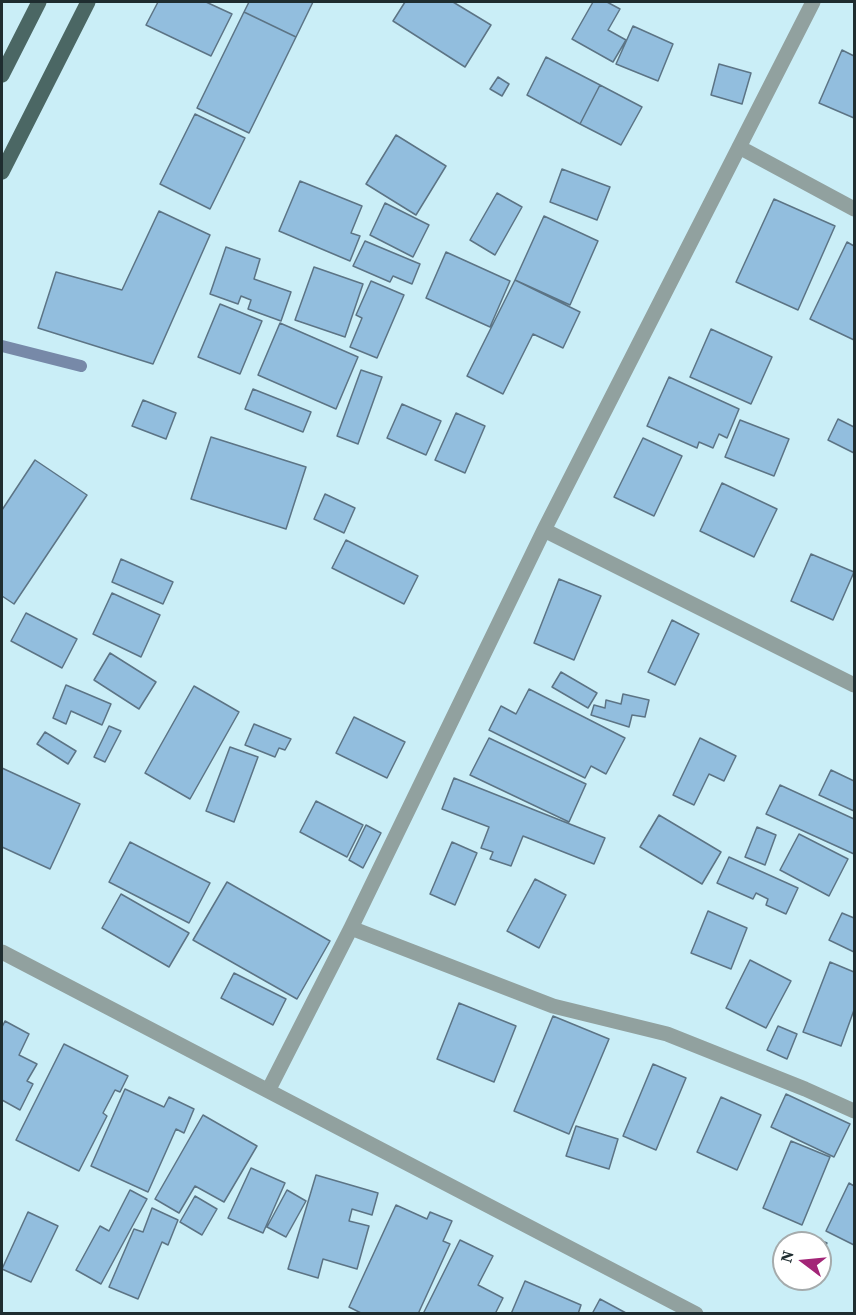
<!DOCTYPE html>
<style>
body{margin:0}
#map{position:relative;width:856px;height:1315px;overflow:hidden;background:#caeef7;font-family:"Source Serif 4",serif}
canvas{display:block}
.frame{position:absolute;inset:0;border:3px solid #1f2d30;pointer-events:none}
.north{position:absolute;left:772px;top:1231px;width:60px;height:60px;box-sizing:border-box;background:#fff;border:2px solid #a5abac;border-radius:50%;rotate:286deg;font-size:16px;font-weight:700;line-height:24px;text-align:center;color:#1f2d30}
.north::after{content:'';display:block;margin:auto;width:21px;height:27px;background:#a32577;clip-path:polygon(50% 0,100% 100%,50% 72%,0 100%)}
</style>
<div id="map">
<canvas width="856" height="1315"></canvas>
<div class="frame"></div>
<div class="north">N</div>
</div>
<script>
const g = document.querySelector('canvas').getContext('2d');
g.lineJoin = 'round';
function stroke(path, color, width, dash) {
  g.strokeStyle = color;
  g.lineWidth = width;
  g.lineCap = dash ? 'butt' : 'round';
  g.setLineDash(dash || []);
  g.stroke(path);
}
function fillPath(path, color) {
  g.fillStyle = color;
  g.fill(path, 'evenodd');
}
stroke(new Path2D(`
 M2,346L81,366`), '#7789a8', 12);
const building = new Path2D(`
 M158,2H206L232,14L211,56L146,25Z
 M249,2H313L296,37L244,12Z
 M405,2H453L491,25L465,67L393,21Z
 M593,2H607L620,9L608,30L626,40L613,62L572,39Z
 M244,12L296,37L249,133L197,108Z
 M633,26L673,44L658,81L616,64Z
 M842,50L854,56V118L819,103Z
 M546,57L600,85L580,124L527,95Z
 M719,64L751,73L742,104L711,95Z
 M498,77L509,84L502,96L490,89Z
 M600,85L642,107L621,145L580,124Z
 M195,114L245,138L210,209L160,184Z
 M396,135L446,166L416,215L366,184Z
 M562,169L610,187L597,220L550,202Z
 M300,181L362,206L351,233L360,236L350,261L279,231Z
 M497,193L522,207L495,255L470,240Z
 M774,199L835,226L798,310L736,282Z
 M385,203L429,225L413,257L370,235Z
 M159,211L210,235L153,364L38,328L56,272L122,290Z
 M544,216L598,241L570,305L515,280Z
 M365,241L420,264L412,284L393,276L390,282L353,266Z
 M847,242L854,246V340L810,319Z
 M226,247L260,259L254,279L291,292L281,321L248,309L251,300L241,296L238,304L210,294Z
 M446,252L510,281L490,327L426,298Z
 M314,267L363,284L345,337L295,320Z
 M515,280L580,312L563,348L533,334L503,394L467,376Z
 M371,281L404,295L377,358L350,347L362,318L356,315Z
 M220,304L262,321L240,374L198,357Z
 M280,323L358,357L336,409L258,375Z
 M711,329L772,357L751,404L690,377Z
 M361,370L382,377L358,444L337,436Z
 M669,377L739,409L727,438L719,434L713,448L699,442L697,448L647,426Z
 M253,389L311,412L303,432L245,409Z
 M143,400L176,413L166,439L132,426Z
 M402,404L441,421L426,455L387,438Z
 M456,413L485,426L465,473L435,460Z
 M838,419L854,427V453L828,440Z
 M740,420L789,439L774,476L725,457Z
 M211,437L306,467L286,529L191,499Z
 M643,438L682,456L654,516L614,497Z
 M35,460L87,495L14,604L2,596V510Z
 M722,483L777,509L754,557L700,531Z
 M325,494L355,508L344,533L314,519Z
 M346,540L418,576L404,604L332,568Z
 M811,554L854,572L833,620L791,601Z
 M121,559L173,582L163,604L112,582Z
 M559,579L601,596L574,660L534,643Z
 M112,593L160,615L141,657L93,634Z
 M26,613L77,639L62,668L11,641Z
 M672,620L699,634L675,685L648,672Z
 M110,653L156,682L139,709L94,680Z
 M561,672L597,693L588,708L552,687Z
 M66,685L111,704L102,725L71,711L66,724L53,718Z
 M194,686L239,712L190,799L145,773Z
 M529,689L625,738L606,774L591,766L585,778L489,730L501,706L516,714Z
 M623,694L649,700L645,717L632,715L629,727L591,715L594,705L605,708L606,700L621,704Z
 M354,717L405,742L387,778L336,753Z
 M254,724L291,739L285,750L279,748L275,757L245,745Z
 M109,726L121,731L105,762L94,757Z
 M45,732L76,751L68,764L37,744Z
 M489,738L586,784L569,822L470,775Z
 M700,738L736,756L724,781L709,774L694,805L673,795Z
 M230,747L258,757L234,822L206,811Z
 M2,768L80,804L50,869L2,847Z
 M831,770L854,781V811L819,795Z
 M454,778L605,838L594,864L523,836L511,866L490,859L493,852L481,848L489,827L442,809Z
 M780,785L854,819V854L766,814Z
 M316,801L363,825L347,857L300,832Z
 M659,815L721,852L702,884L640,847Z
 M366,825L381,833L363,868L349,860Z
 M757,827L776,835L765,865L745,857Z
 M799,834L848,859L829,896L780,870Z
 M130,842L210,883L189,923L109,882Z
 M452,842L477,853L455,905L430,894Z
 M729,857L798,888L786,914L766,905L768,899L756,893L753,899L717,883Z
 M535,879L566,895L539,948L507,931Z
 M227,882L330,941L297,999L193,940Z
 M121,894L189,933L169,967L102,928Z
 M708,911L747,928L731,969L691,953Z
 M842,913L854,918V952L829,940Z
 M750,960L791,981L766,1028L726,1008Z
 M830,962L854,972V1010L841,1046L803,1032Z
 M234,973L286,999L273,1025L221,998Z
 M459,1003L516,1026L494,1082L437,1059Z
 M553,1016L609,1039L569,1134L514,1111Z
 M5,1021L29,1034L19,1055L37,1064L27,1081L33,1084L20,1110L2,1100V1027Z
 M778,1026L797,1034L787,1059L767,1050Z
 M64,1044L128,1076L120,1092L115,1090L103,1113L107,1116L79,1171L16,1140Z
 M653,1064L686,1078L656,1150L623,1136Z
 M125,1089L164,1107L169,1097L194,1109L184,1133L176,1129L148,1192L91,1166Z
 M786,1094L850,1124L834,1157L771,1127Z
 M721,1097L761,1115L737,1170L697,1152Z
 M203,1115L257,1146L224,1202L195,1186L179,1213L155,1199Z
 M576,1126L618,1139L609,1169L566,1156Z
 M791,1141L830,1157L802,1225L763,1208Z
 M251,1168L285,1183L263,1233L228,1218Z
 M316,1175L378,1193L372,1215L352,1209L349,1221L369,1226L357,1269L323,1259L318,1278L288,1269Z
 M849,1183L854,1186V1245L826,1231Z
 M130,1190L147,1199L101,1284L76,1270L100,1226L109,1231Z
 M287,1190L306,1201L286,1237L267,1227Z
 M195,1196L217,1209L202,1235L180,1222Z
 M396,1205L427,1219L430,1212L452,1221L443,1241L450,1244L418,1314H363L349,1307Z
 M152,1208L178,1220L168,1245L162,1242L138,1299L109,1287L134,1229L143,1232Z
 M28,1212L58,1226L31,1282L2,1269Z
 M807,1235L827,1243L820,1260V1243H803Z
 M460,1240L493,1256L478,1285L503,1298L495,1314H423Z
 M525,1281L581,1305L578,1314H511Z
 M600,1299L626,1313L625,1314H592Z`);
fillPath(building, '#92bede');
stroke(building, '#5c7485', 1.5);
stroke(new Path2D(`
 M739,147L854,209
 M544,530L854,685
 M351,928L553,1006L667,1034L805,1089L854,1111
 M2,952L696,1314
 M269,1089L351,928L544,530L813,2`), '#91a19f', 15);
stroke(new Path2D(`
 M2,75L39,2
 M2,172L88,2`), '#4b6764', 15);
</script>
